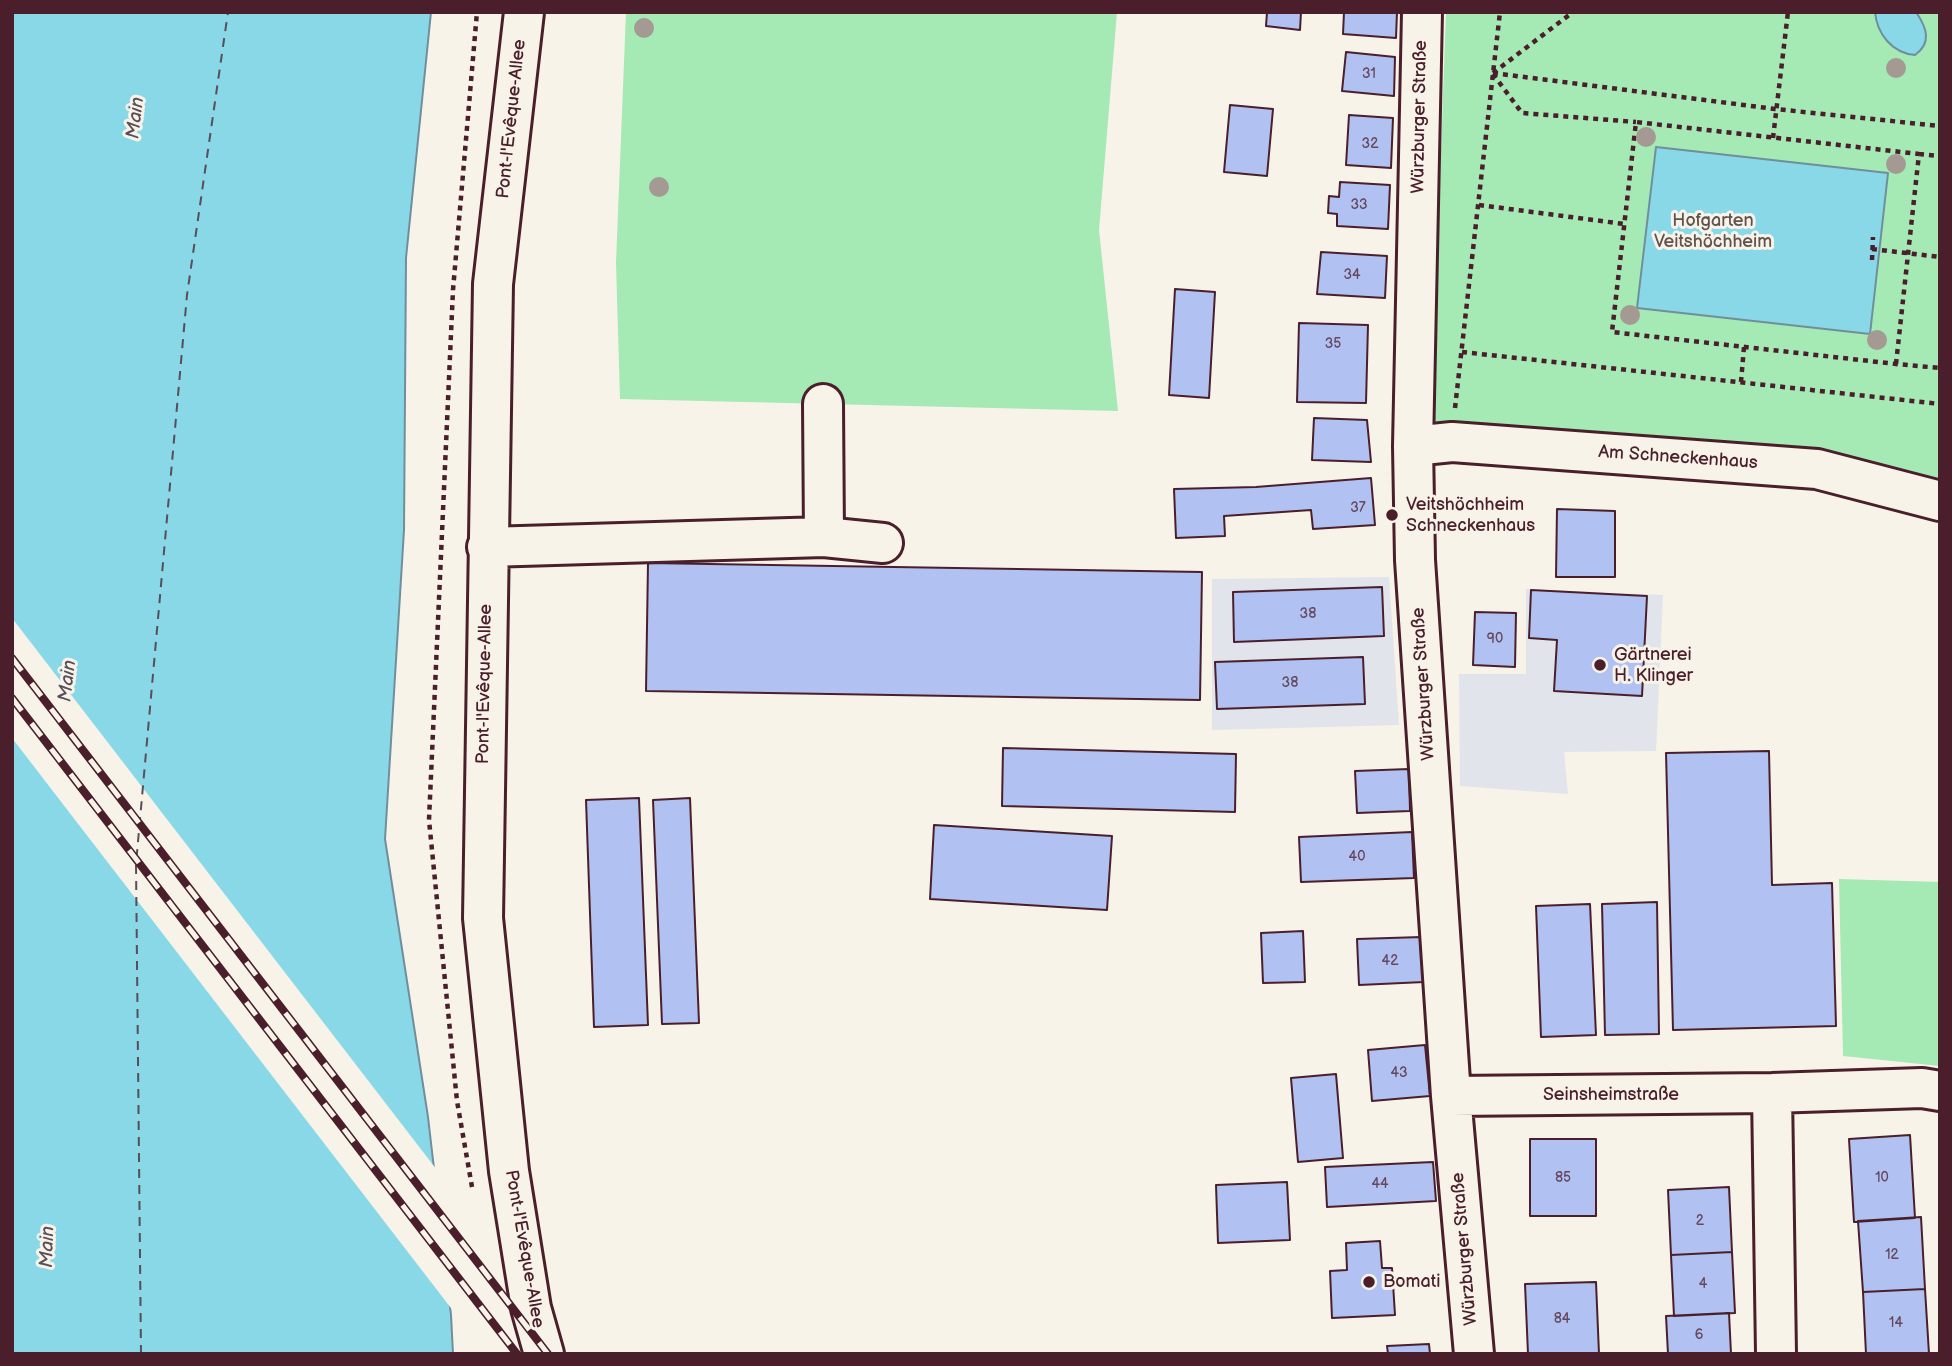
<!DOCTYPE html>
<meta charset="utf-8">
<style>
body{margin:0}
#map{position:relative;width:1952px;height:1366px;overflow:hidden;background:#f7f3e8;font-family:"Balsamiq Sans",sans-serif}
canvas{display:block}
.frame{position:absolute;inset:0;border:14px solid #4a1f2b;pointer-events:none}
</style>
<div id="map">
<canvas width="1952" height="1366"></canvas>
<div class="frame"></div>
</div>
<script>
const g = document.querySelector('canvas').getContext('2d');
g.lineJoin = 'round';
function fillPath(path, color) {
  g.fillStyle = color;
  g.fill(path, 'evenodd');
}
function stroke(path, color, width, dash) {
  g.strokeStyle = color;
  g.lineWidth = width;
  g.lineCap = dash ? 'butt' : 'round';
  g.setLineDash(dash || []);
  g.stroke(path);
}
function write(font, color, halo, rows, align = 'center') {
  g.font = font + ' "Balsamiq Sans",sans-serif';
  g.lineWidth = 6;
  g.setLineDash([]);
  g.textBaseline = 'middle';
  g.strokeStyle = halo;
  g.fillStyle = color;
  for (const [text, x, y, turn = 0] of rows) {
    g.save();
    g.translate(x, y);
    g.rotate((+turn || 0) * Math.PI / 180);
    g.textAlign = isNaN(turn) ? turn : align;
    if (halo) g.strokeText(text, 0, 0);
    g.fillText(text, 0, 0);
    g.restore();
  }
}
fillPath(new Path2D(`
 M1389,577L1399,725L1212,730V579Z
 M1526,589L1663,595L1656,751L1564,752L1568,794L1460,786L1459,674H1526Z`), '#e2e4eb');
fillPath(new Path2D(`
 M626,12H1117L1099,230L1118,411L620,399L616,263Z
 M1446,12H1940V490L1431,430Z
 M1839,879L1940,882V1066L1843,1056Z`), '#a5e9b4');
const water = new Path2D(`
 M12,12H431L406,258L404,530L385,839L428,1117L451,1315L453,1354H12Z
 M1916,12C1927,28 1932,43 1915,55C1892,53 1877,34 1875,12Z
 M1656,147L1888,173L1870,334L1637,308Z`);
fillPath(water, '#89d8e7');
stroke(water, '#708e9c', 2);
fillPath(new Path2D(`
 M12,618L437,1170L454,1312L12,738Z`), '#f7f3e8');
stroke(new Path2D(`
 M141,1354L136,864L187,295L228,12`), '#5a4d5a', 2, [9, 7]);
const building = new Path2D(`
 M1267,12H1301L1300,30L1266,26Z
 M1344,12H1397L1396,38L1343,34Z
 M1346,52L1395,57L1394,96L1342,91Z
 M1230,105L1273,109L1267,176L1224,172Z
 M1349,115L1393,118L1391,168L1346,165Z
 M1340,182L1390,185L1388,229L1337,226V214L1328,213L1329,196L1339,197Z
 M1321,252L1387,256L1385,298L1317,294Z
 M1175,289L1215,292L1209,398L1169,395Z
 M1299,323L1368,325L1366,403L1297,402Z
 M1314,418L1367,420L1371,462L1312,460Z
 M1371,478L1375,525L1313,529L1311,510L1224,516L1225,536L1176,538L1174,489L1256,487Z
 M1557,509L1615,511V577H1556Z
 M648,563L1202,572L1200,700L646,691Z
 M1382,587L1384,636L1234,642L1233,592Z
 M1531,590L1647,596L1642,696L1554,691L1557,640L1529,638Z
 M1475,612L1516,613L1515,667L1473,665Z
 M1363,657L1365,704L1217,709L1215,662Z
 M1003,748L1236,754L1235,812L1002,806Z
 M1769,751L1772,885L1832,883L1836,1026L1673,1030L1666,753Z
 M1409,769L1410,811L1357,813L1355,771Z
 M639,798L648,1025L594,1027L586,800Z
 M690,798L699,1023L662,1024L653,800Z
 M934,825L1112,836L1107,910L930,899Z
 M1412,832L1414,878L1301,882L1299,837Z
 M1657,902L1659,1034L1605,1035L1602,904Z
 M1590,904L1596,1035L1541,1037L1536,906Z
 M1303,931L1305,982L1263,983L1261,933Z
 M1422,937L1424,982L1359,985L1357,939Z
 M1425,1045L1430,1096L1372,1101L1368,1050Z
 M1336,1074L1343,1158L1298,1162L1291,1078Z
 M1910,1135L1915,1218L1854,1222L1849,1139Z
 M1530,1139H1596V1216H1530Z
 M1433,1162L1436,1201L1327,1207L1325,1167Z
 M1287,1182L1290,1240L1218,1243L1216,1185Z
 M1729,1187L1732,1252L1671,1255L1668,1190Z
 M1921,1217L1925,1289L1863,1292L1858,1221Z
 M1380,1241L1382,1268H1392L1395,1315L1332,1318L1330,1271L1347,1270L1346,1243Z
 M1732,1252L1735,1313L1674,1316L1671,1255Z
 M1596,1282L1599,1354H1528L1525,1284Z
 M1925,1289L1929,1354H1866L1863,1292Z
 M1729,1313L1731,1354H1668L1666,1316Z
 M1429,1344L1430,1354H1388L1387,1346Z`);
fillPath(building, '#b1c2f2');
stroke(building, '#4a1f2b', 2);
const minor = new Path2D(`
 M524,12L493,284L483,918L509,1171L531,1308L544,1354
 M1422,12L1413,446L1415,560L1451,1096L1474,1354
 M823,404L824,537
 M1413,446L1452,442L1817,469L1940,501
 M487,547L824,537L883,543
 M1772,1093L1776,1354
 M1451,1096L1772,1093L1922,1088L1940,1091`);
stroke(minor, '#4a1f2b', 44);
stroke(new Path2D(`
 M1493,73L1775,109L1940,126
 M1493,73L1573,12
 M1493,74L1522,113L1636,122
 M1773,138L1788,12
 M1919,154L1940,156
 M1479,205L1624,224
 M1872,249L1940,257
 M1872,260L1873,237
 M1462,352L1940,404
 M1896,364L1919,154L1636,122L1612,332L1896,364L1940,368
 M1741,382L1744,347
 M1455,408L1500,12
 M472,1187L457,1101L429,820L453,290L477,12`), '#4a1f2b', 4.5, [5, 5]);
stroke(minor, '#f7f3e8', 38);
const rail = new Path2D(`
 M12,658L548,1354
 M12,698L517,1354`);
stroke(rail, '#4a1f2b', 8);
stroke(rail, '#f7f3e8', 5, [16]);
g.fillStyle = '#a49a93';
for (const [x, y] of [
 [644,28],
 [1896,68],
 [1646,137],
 [1896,164],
 [659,187],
 [1630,315],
 [1877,340]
]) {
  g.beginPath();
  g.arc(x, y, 10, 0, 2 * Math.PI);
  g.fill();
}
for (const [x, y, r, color] of [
 [1392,515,7,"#4a1f2b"],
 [1600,665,7,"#4a1f2b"],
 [1369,1282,7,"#4a1f2b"]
]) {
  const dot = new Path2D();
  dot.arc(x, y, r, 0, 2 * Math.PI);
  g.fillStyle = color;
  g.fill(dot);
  stroke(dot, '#f7f3e8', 2.5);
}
write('14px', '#64485d', null, [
 ["31",1369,74],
 ["32",1370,144],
 ["33",1359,205],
 ["34",1352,275],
 ["35",1333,344],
 ["37",1358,508],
 ["38",1308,614],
 ["90",1495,639],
 ["38",1290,683],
 ["40",1357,857],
 ["42",1390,961],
 ["43",1399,1073],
 ["85",1563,1178],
 ["10",1882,1178],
 ["44",1380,1184],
 ["2",1700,1221],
 ["12",1892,1255],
 ["4",1703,1284],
 ["84",1562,1319],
 ["14",1896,1323],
 ["6",1699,1335]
]);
write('18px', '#4a1f2b', '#f7f3e8', [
 ["Würzburger Straße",1420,117,-89],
 ["Pont-l'Evêque-Allee",512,119,-84],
 ["Am Schneckenhaus",1678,458,4],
 ["Pont-l'Evêque-Allee",485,684,-89],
 ["Würzburger Straße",1424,684,-94],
 ["Seinsheimstraße",1611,1095],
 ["Pont-l'Evêque-Allee",524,1249,80],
 ["Würzburger Straße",1465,1249,-95]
]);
write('18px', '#61524d', '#f7f3e8', [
 ["Hofgarten",1713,221],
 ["Veitshöchheim",1713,242]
]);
write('18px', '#4a1f2b', '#f7f3e8', [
 ["Veitshöchheim",1406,505],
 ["Schneckenhaus",1406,526],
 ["Gärtnerei",1614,655],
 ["H. Klinger",1614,676],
 ["Bomati",1383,1282]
], 'left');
write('italic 19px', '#5a4d5a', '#f7f3e8', [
 ["Main",136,118,-83],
 ["Main",68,681,-83],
 ["Main",48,1247,-88]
]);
</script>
